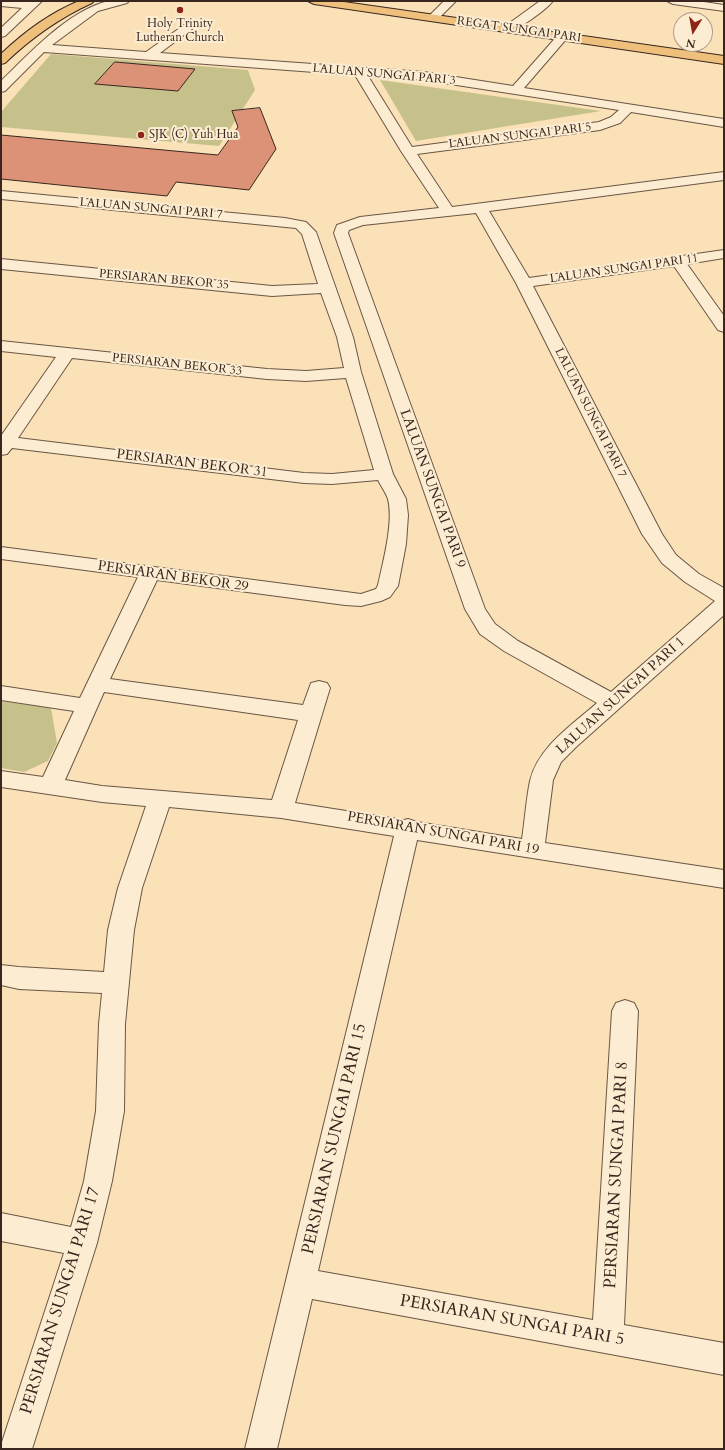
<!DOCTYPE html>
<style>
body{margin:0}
#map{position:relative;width:725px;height:1450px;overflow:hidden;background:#fbe1b8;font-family:Cardo,serif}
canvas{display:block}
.frame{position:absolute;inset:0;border:2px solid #39271f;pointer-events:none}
.north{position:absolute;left:673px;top:12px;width:40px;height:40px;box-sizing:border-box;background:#fcecd1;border:1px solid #ae9d8a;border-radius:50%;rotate:191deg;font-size:11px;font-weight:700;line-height:16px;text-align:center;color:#39271f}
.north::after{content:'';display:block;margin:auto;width:14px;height:18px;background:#8f2418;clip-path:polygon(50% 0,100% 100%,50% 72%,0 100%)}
</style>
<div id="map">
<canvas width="725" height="1450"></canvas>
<div class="frame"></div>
<div class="north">N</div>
</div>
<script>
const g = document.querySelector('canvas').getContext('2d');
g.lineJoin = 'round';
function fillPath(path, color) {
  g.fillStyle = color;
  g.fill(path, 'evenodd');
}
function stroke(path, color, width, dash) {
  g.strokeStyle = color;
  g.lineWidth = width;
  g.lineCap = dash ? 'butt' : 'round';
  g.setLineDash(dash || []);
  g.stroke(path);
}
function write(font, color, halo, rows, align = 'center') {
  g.font = font + ' Cardo,serif';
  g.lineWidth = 4;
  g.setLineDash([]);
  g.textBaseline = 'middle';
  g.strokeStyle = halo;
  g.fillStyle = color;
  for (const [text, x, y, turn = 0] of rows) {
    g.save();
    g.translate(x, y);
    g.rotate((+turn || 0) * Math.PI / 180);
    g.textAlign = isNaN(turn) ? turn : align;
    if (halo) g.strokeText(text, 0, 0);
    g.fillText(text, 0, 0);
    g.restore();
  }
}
fillPath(new Path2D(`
 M51,54L248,70L255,90L219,146L1,127V112Z
 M380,80L601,111L416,141Z
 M1,701L51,708L57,743L48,761L24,772L1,768Z`), '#c6c18a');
const building = new Path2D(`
 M115,62L195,69L178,91L95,84Z
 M260,108L276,149L249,190L176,182L167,196L1,179V135L218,155L238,127L232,111Z`);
fillPath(building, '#db9276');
stroke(building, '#39271f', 1);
const minor = new Path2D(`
 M1,1H42L5,36L1,37V28L22,8L1,6Z
 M108,1H129L127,3L98,11L52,45L146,52L184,25H192L194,27L192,29L160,53L424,72L513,86L558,35H566L568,37L524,88L724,119V127L631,112L620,123L600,130L417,154L452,207L724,172V180L489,211L529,278L724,250V258L687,264L724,316V332L718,330L674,266L533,286L662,534L676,555L699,574L724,588V615L576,747L561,762L553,780L545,843L724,870V888L417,840L318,1271L593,1320L612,1011L616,1003L625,1000L634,1003L638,1011L624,1325L724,1343V1375L312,1299L277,1449H245L394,836L281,818L169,807L142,888L134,930L125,1024L124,1111L112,1181L97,1243L32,1449H1V1445L64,1253L1,1241V1213L71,1227L84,1181L96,1111L99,1024L102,993L19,989L1,985V965L19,967L104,972L108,930L118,888L146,806L102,802L1,787V771L43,777L74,711L1,700V686L80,698L138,577L1,559V547L361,594L376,589L378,585C383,562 394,522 388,499C386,493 381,486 378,480L332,484L304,483L12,448L7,454L1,455V436L56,357L1,351V341L267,369L306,371L344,368L337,337L321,293L272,296L1,269V259L272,286L318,284L302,234L296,228L1,199V191L285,218L306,222L316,232L353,337L361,372L393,474L406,499L408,515L406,544L398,586L395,590L390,597L381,601L361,606L345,605L157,580L110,679L303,705L311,683L319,681L327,683L330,688L295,803L404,820L408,819L417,822L522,839C525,820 526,800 530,781C538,747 572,725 597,703L504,651L480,634L465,609L334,233L337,225L360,217L439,208L401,151L355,75L44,52L5,91L1,92V81C30,53 68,11 108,1ZM368,76L424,80L619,110L611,117L599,122L412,147ZM476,213L516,283L642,534L662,563L685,582L715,601L611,692L518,641L495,624L485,609L348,233L349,230L363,225ZM72,358L267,379L306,381L346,378L374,470L332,474L304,473L18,438ZM104,692L298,720L272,800L102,786L65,780Z
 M444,1H456L437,20H429L427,18Z
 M540,1H553C546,10 514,34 504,31L502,29L504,27Z
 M667,1H697L724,5V11L673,4Z`);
const major = new Path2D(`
 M79,1H94L92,3C59,18 31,38 5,63L1,64V54C24,32 50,13 79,1Z
 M308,1H337L724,56V64L314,4Z`);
stroke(minor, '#6a5645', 2);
stroke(major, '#39271f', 2);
fillPath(minor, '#fcecd1');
fillPath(major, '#eec07c');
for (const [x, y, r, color] of [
 [180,10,4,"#8f2418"],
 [141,135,4,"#8f2418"]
]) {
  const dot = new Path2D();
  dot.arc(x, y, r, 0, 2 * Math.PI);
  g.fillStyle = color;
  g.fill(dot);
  stroke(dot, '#fcecd1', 1.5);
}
write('12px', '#39271f', '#fcecd1', [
 ["Holy Trinity",180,24],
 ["Lutheran Church",180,38],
 ["SJK (C) Yuh Hua",149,135,"left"]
]);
write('12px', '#39271f', '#fcecd1', [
 ["REGAT SUNGAI PARI",519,30,8],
 ["LALUAN SUNGAI PARI 3",384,75,5],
 ["LALUAN SUNGAI PARI 5",520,136,-7],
 ["LALUAN SUNGAI PARI 7",151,209,5],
 ["LALUAN SUNGAI PARI 11",624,269,-8],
 ["PERSIARAN BEKOR 35",164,280,5],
 ["PERSIARAN BEKOR 33",177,365,6],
 ["LALUAN SUNGAI PARI 7",590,413,63]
]);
write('14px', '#39271f', '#fcecd1', [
 ["PERSIARAN BEKOR 31",192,464,7],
 ["LALUAN SUNGAI PARI 9",432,489,70],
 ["PERSIARAN BEKOR 29",173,577,8],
 ["LALUAN SUNGAI PARI 1",621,696,-42],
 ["PERSIARAN SUNGAI PARI 19",443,834,10]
]);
write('17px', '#39271f', '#fcecd1', [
 ["PERSIARAN SUNGAI PARI 15",335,1139,-77],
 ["PERSIARAN SUNGAI PARI 8",617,1175,-87],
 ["PERSIARAN SUNGAI PARI 17",61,1301,-73],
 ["PERSIARAN SUNGAI PARI 5",512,1321,10]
]);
</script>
